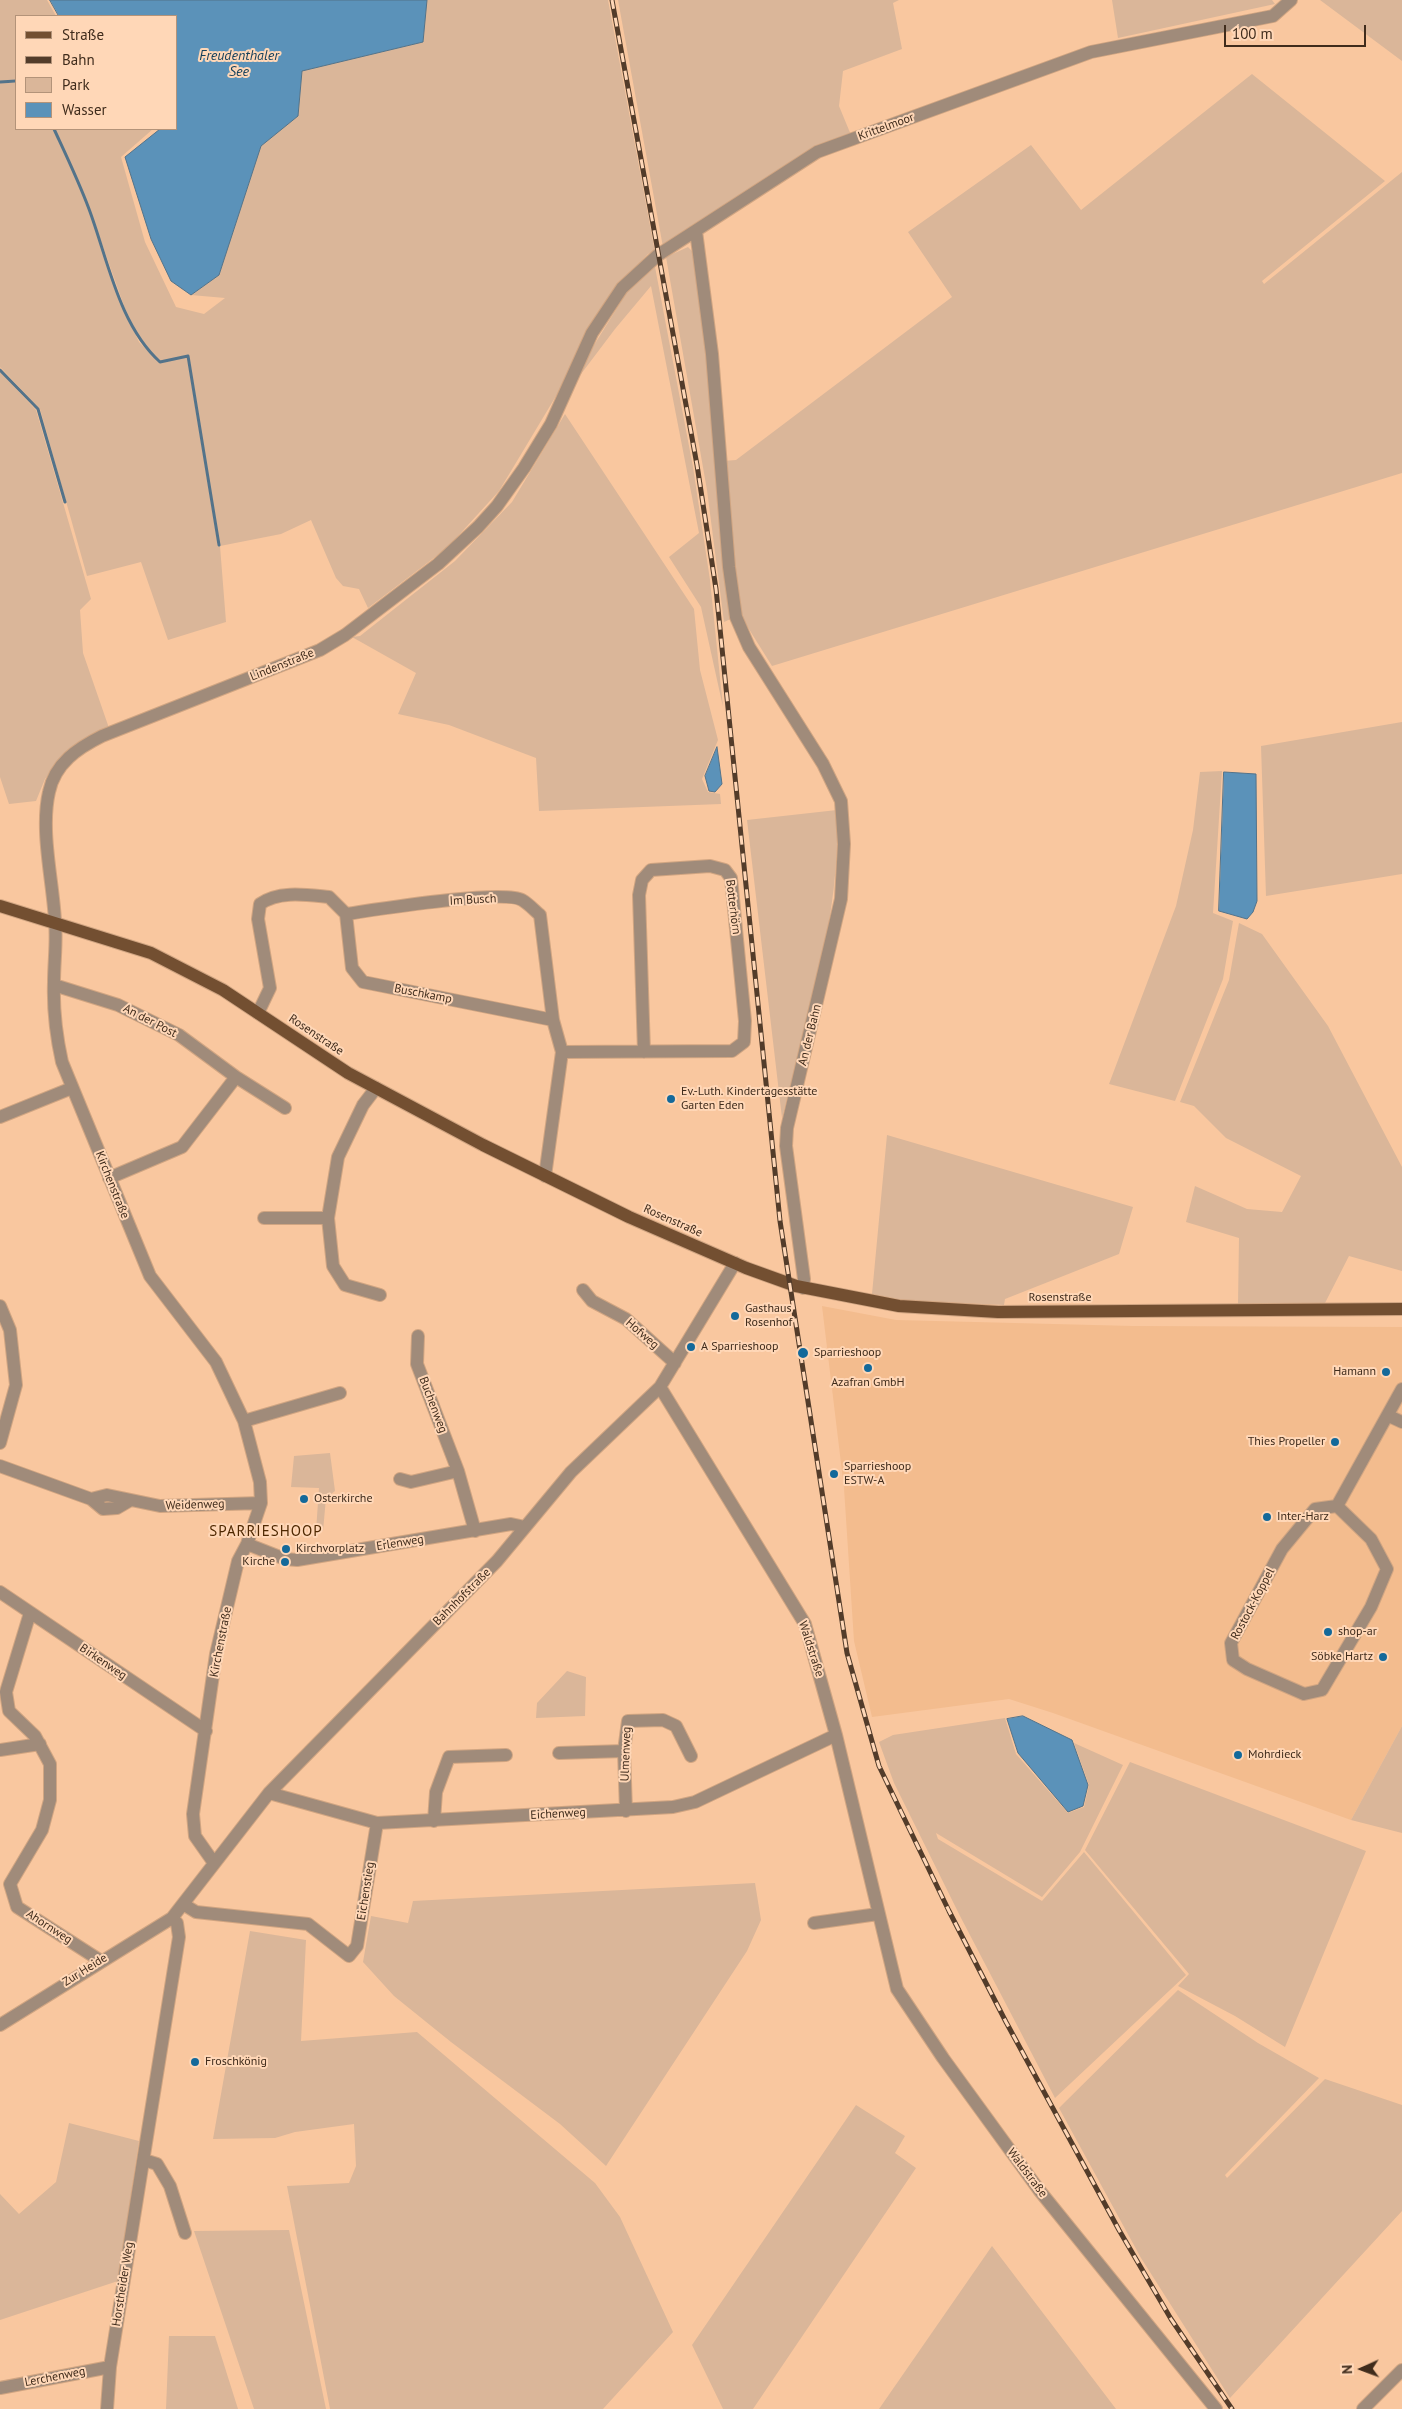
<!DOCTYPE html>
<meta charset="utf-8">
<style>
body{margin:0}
#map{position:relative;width:1402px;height:2409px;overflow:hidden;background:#f9c79f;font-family:"PT Sans",sans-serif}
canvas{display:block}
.legend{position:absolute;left:15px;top:15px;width:162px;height:115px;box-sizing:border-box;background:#ffd7b7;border:1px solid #b39379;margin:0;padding:6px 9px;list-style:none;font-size:15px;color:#402c1c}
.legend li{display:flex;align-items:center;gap:10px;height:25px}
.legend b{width:25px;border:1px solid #b39379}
.north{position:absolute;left:1337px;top:2344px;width:50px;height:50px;-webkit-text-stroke:4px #ffd7b7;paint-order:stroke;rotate:268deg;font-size:14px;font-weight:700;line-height:20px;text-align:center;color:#402c1c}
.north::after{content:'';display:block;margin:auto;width:18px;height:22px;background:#402c1c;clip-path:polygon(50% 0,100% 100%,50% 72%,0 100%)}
.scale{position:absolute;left:1224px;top:25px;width:142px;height:22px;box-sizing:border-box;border:2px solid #402c1c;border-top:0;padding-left:6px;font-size:15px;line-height:18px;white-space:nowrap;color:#402c1c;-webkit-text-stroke:4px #ffd7b7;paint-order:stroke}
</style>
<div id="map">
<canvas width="1402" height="2409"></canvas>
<ul class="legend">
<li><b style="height:6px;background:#734f31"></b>Straße</li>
<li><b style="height:6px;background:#533c2a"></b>Bahn</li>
<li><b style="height:14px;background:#dab699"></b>Park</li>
<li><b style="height:14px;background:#5b92b9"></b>Wasser</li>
</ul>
<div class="north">N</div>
<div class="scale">100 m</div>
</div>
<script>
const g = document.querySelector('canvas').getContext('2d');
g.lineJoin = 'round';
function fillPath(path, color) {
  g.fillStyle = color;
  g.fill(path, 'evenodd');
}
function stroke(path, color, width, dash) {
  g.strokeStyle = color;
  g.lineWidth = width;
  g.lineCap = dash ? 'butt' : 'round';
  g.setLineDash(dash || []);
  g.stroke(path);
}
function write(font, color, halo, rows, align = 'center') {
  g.font = font + ' "PT Sans",sans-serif';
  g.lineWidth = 4;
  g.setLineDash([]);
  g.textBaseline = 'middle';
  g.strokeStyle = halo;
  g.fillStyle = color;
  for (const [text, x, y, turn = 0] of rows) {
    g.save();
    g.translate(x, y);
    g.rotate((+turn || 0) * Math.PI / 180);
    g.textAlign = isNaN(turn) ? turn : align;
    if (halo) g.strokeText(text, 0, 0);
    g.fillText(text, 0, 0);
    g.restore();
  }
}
fillPath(new Path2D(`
 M822,1306L896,1320L1133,1326L1402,1327V1726L1351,1820L1053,1713L1009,1699L872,1717L854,1641L844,1488Z`), '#f3bc8e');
fillPath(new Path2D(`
 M0,0H47L56,16H16V81H0Z
 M427,0H608L655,252L648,254L617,288L559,391L499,491L447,548L368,608L359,589L343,586L336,578L311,520L281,534L220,546L226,622L168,640L141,562L87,576L40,409L0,367V83H16V129H53L84,196L122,306L139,342L160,363L187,357L218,546H220L189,356L160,361L140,341L124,306L85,196L55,129H153L121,157L145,242L176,307L204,314L225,298L191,295L219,275L261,146L298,116L302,71L423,42Z
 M618,0H899L893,3L902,49L843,71L839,106L851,135L663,247Z
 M1112,0H1272L1275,4L1118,38Z
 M1320,0H1402V61Z
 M1252,74L1385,181L1262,281L1264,284L1402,172V473L772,666L742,618L732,564L723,461L736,460L952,297L908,232L1031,145L1081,210Z
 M688,247L697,256L733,618L724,622L707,490L666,257Z
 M655,267L693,467L710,580L723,707L701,607L669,557L699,533L651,286L615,329L578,378L581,366L627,292Z
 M0,372L36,410L41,427L91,599L80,610L83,653L109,728L71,747L45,779L36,801L9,804L0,777Z
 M565,414L694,609L700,670L718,740L702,779L708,792L720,794L721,804L539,811L536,758L449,725L398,714L416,673L352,637L360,636L455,561L512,502Z
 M1402,722V874L1266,896L1261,746Z
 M1222,771L1213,913L1233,921L1223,979L1175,1101L1109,1084L1176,906L1193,830L1200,772Z
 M837,810C841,915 808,1017 782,1118L747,820Z
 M1239,923L1262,934L1328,1026L1402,1167V1271L1349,1256L1325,1303L1238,1304L1239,1238L1186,1222L1195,1186L1247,1209L1282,1212L1301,1176L1226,1138L1194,1106L1180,1102L1229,980Z
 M887,1135L1133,1207L1119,1254L1005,1299L1004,1305L901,1300L872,1294Z
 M330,1453L335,1491L326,1498L323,1531H316L319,1488L291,1487L294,1456Z
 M567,1671L586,1677L585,1716L536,1718L537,1703Z
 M1005,1718L1016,1754L1068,1813L1084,1807L1089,1785L1074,1743L1123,1765L1080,1852L1042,1897L936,1833L938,1839L1042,1901L1084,1852L1186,1975L1055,2098L960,1916L894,1783L879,1742L893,1735Z
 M1402,1726V1833L1351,1820Z
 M1130,1762L1366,1851L1285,2047L1235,2016L1178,1986L1189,1974L1085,1850Z
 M755,1883L761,1920L747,1951L606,2166L560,2124L451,2042L394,1996L363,1962L371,1916L408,1923L413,1901Z
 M250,1931L306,1940L301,2041L417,2032L595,2183L620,2217L673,2332L603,2409H330L287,2186L349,2183L356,2166L354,2124L295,2132L275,2138L213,2139Z
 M1178,1990L1258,2043L1319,2078L1225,2175L1227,2178L1325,2079L1402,2105V2211L1230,2398L1141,2258L1059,2108Z
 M856,2105L905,2136L895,2153L916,2168L753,2409H723L692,2345Z
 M69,2123L139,2141L118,2281L0,2320V2194L19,2214L56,2182Z
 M289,2230L326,2409H254L194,2231Z
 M992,2246L1116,2409H879Z
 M169,2336H215L238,2409H166Z`), '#dab699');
const water = new Path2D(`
 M50,0H427L423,42L302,71L298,116L261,146L219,275L191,295L171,281L151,239L125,157L160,129H176V16H59Z
 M717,747L722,784L715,792L709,791L705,776Z
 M1224,772L1256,774L1257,901L1253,912L1247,919L1219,911Z
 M1023,1716L1072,1740L1088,1785L1083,1806L1068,1812L1018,1753L1007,1719Z`);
fillPath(water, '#5b92b9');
stroke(water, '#53738a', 1);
stroke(new Path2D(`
 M0,82L16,81
 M54,129C66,155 79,182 89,209C108,260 119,325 160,362L188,356L219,545
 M0,370L38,409L65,502`), '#53738a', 3);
const minor = new Path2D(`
 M696,231L712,354L729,567L736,617L749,647L823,764L841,801L844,844L841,899L787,1128L786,1146L804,1279L803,1288
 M346,914L352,968L363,982L553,1020
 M54,985L118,1005L179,1035L236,1077L182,1147L109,1178
 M258,1013L270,988L258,919L260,904C279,890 308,895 329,897L346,914C374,910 503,889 522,900C529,904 535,911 540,915L553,1020L562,1052L545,1176
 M562,1052L732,1051L744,1042L745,1021L731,878L725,870L710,866L651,870L642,880L639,895L644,1052
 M236,1077L285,1108
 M376,1088L363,1105L338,1157L328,1218L333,1266L345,1285L380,1295
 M0,1117L72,1088
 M264,1218H328
 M583,1290L592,1301L626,1319L675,1363
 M0,1306L10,1330L16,1385L0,1443
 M418,1336L417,1364L458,1471L475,1531
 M660,1387L805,1624L836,1735L897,1989L943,2058L1039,2190L1216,2409
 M1389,1416L1402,1422
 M244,1421L340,1393
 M0,1466L91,1499L107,1495L160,1506L261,1503
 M400,1479L411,1482L458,1471
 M91,1499L103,1509L117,1508L129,1501
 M1337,1506L1371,1539L1387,1569L1371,1607L1322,1690L1304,1694L1247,1669L1233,1660L1231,1643L1282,1549L1315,1509Z
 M1337,1506L1402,1389
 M247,1544L285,1559L297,1560L511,1524L525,1527
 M0,1592L206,1731
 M30,1613L6,1692L9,1711L35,1736L50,1764V1800L42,1830L10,1884L17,1907L101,1961
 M0,1750L40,1744
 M559,1753L624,1751
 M269,1793L377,1823L673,1807L695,1802L836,1735
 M626,1811L624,1751L628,1721L663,1720L676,1726L691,1756
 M434,1821L436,1792L449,1757L506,1755
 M214,1863L195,1836L193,1814L216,1654L238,1561L247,1544L261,1503L260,1482L244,1421L216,1362L150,1276L62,1062C56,1035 53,1009 54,982C54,962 57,941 55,921C53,881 40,831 49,792C55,763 78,748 102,736L320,650L345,635L438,564L478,527L497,506L524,468L551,424L592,333L622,288L658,255L817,152L1091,52L1273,16L1291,0
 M183,1904L196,1912L308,1924L349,1956L357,1946L377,1823
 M814,1923L878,1914
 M0,2025L172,1918L269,1793L497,1561L571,1472L660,1387L735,1263
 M144,2160L157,2164L170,2186L185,2233
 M0,2388L110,2367
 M107,2409L110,2367L179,1937L177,1923L172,1918
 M1363,2409L1402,2370`);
const major = new Path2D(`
 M0,906L151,953L223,990L348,1073L483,1145L629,1217L746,1268L796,1286L899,1306L998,1312L1402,1309`);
stroke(minor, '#d0a582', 14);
stroke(major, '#d0a582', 14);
stroke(minor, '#a08b7a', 12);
stroke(major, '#734f31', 12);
const rail = new Path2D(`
 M612,0L697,465L716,589L780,1221L847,1653L879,1766L949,1911L1006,2022L1119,2230L1171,2319L1232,2409`);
stroke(rail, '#533c2a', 5);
stroke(rail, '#ffd7b7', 3, [9]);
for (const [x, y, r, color] of [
 [671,1099,5,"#14699a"],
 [735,1316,5,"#14699a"],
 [691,1347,5,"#14699a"],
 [803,1353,6,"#14699a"],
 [868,1368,5,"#14699a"],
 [1386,1372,5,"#14699a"],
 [1335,1442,5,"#14699a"],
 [834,1474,5,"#14699a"],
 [304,1499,5,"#14699a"],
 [1267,1517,5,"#14699a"],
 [286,1549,5,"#14699a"],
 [285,1562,5,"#14699a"],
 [1328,1632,5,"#14699a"],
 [1383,1657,5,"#14699a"],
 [1238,1755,5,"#14699a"],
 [195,2062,5,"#14699a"]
]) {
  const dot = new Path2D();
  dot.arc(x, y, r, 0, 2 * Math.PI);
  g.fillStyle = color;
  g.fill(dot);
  stroke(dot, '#ffd7b7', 2);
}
write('12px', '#402c1c', '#ffd7b7', [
 ["Krittelmoor",886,127,-20],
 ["Lindenstraße",282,665,-22],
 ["Im Busch",473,900,-3],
 ["Botterhörn",733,907,83],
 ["Buschkamp",423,994,11],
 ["An der Post",150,1021,27],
 ["Rosenstraße",316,1035,34],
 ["An der Bahn",810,1035,-76],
 ["Kirchenstraße",112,1185,68],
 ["Rosenstraße",673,1221,24],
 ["Rosenstraße",1060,1298],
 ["Hofweg",642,1334,41],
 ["Buchenweg",433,1405,69],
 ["Weidenweg",195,1505,-2],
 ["Erlenweg",400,1543,-9],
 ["Bahnhofstraße",462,1597,-45],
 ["Rostock-Koppel",1253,1604,-62],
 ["Kirchenstraße",221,1642,-79],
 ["Waldstraße",811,1649,72],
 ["Birkenweg",103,1662,34],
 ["Ulmenweg",626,1754,-88],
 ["Eichenweg",558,1814,-3],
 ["Eichenstieg",366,1891,-81],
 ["Ahornweg",49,1927,33],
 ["Zur Heide",85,1970,-32],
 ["Waldstraße",1027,2173,53],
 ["Horstheider Weg",123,2284,-81],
 ["Lerchenweg",55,2377,-11]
]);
write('12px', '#402c1c', '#ffd7b7', [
 ["Ev.-Luth. Kindertagesstätte",681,1092],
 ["Garten Eden",681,1106],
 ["Gasthaus",745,1309],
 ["Rosenhof",745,1323],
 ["A Sparrieshoop",701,1347],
 ["Sparrieshoop",814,1353],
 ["Hamann",1376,1372,"right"],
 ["Azafran GmbH",868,1383,"center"],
 ["Thies Propeller",1325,1442,"right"],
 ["Sparrieshoop",844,1467],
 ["ESTW-A",844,1481],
 ["Osterkirche",314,1499],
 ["Inter-Harz",1277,1517],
 ["Kirchvorplatz",296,1549],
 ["Kirche",275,1562,"right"],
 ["shop-ar",1338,1632],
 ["Söbke Hartz",1373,1657,"right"],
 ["Mohrdieck",1248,1755],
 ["Froschkönig",205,2062]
], 'left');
write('italic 14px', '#143f5b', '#ffd7b7', [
 ["Freudenthaler",239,56],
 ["See",239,72]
]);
g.letterSpacing = '1px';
write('15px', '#4f2800', '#ffd7b7', [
 ["SPARRIESHOOP",266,1532]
]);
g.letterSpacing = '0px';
</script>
